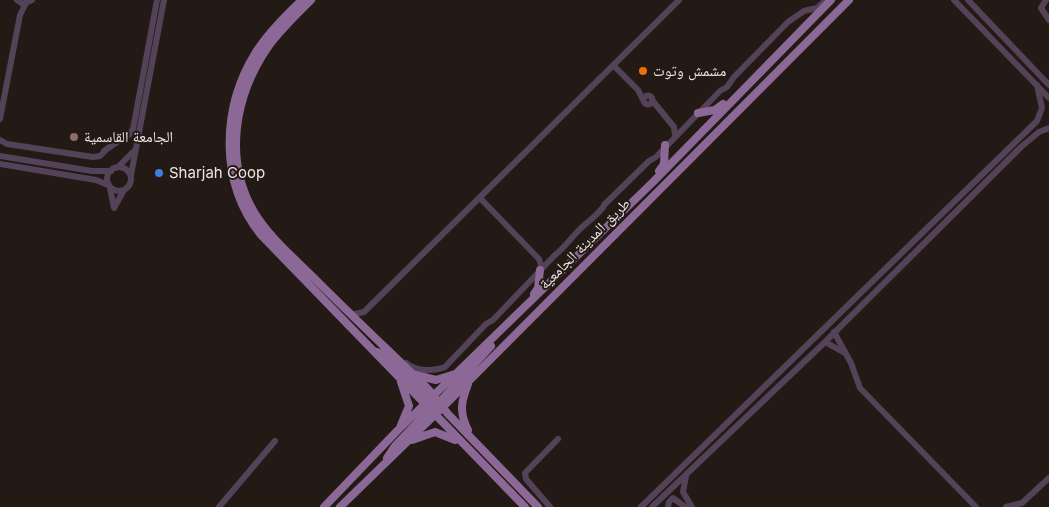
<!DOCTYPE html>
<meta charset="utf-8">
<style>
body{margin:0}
canvas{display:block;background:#231a16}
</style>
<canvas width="1049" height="507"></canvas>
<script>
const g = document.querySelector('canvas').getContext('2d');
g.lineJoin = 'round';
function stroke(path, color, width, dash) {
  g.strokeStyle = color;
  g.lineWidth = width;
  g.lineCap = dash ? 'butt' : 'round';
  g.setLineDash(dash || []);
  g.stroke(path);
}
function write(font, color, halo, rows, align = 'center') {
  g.font = font + ' Inter,"Noto Naskh Arabic",sans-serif';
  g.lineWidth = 4;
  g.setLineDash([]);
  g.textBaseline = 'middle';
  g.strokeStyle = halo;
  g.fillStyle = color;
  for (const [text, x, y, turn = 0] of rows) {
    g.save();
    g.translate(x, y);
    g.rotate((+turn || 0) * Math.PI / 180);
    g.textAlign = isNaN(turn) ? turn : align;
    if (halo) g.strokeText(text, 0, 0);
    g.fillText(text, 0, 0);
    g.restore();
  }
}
stroke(new Path2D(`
 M17,0L23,4L32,0
 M954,0L1049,98
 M968,0L1049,85
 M1046,0L1041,8L1049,20
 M613,65L638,90L643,100
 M643.5 100a4.5 4.5 0 1 1 9 0a4.5 4.5 0 1 1-9 0Z
 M652,100L674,127L675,135
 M0,119L20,15L26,3
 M0,140L7,144L93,157L100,156L108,148
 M119,140L129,135L133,129L157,0
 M104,151L123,138
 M0,156L92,171H111
 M0,164L96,180L108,185
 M107 179a12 12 0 1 1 24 0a12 12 0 1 1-24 0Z
 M118,167L134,151
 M131,175L164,0
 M110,188L114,208L124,190
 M480,198L539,259L542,268
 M351,315L364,312L679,0
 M834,332L851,363L860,388L976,507
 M825,342L843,352
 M406,363C415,371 433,372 445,367L486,324L493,320L555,255C567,245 570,239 580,229C588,221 599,215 605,204L649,161L656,157L720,91L727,87L734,77L788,22L804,11L817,8L826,0
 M686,476L683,492L692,507
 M219,507L275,441
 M550,507L526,479L525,473L558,439
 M641,507L1037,121L1042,108L1037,85
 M652,507L825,342L1021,147L1039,132L1049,128
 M668,507L669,502L673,498L685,507
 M1006,507L1022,503L1049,478`), '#544358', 6);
stroke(new Path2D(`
 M302,0C285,16 269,32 256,52C221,108 219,183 261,235L525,507
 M311,0C296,15 280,30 268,47C235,95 223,159 254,212C269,237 294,258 315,279C352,316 391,353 429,390L448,414L538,507
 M698,113L715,110L723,104
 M659,171L664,164L665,145
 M534,294L538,288L540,270
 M377,352L388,357L432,403
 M416,375L436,380L455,374
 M437,405L491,346
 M401,425L409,406L401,382
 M468,430C459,412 461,402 468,384
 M412,440L435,432L455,440
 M387,458L395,446L432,407
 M324,507L397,431L654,181L831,0
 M340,507L443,407L849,0`), '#8b6895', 8);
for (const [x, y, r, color] of [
 [643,71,5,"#e8710a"],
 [74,137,5,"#8d6e63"],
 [159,173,5,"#3f7fe0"]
]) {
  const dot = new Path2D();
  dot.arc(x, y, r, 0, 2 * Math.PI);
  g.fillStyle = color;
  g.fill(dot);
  stroke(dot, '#231a16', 2);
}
write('15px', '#ece5e3', '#231a16', [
 ["مشمش وتوت",653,71],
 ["الجامعة القاسمية",84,137],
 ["Sharjah Coop",169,173]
], 'left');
write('15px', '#ece5e3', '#231a16', [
 ["طريق المدينة الجامعية",585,244,-45]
]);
</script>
